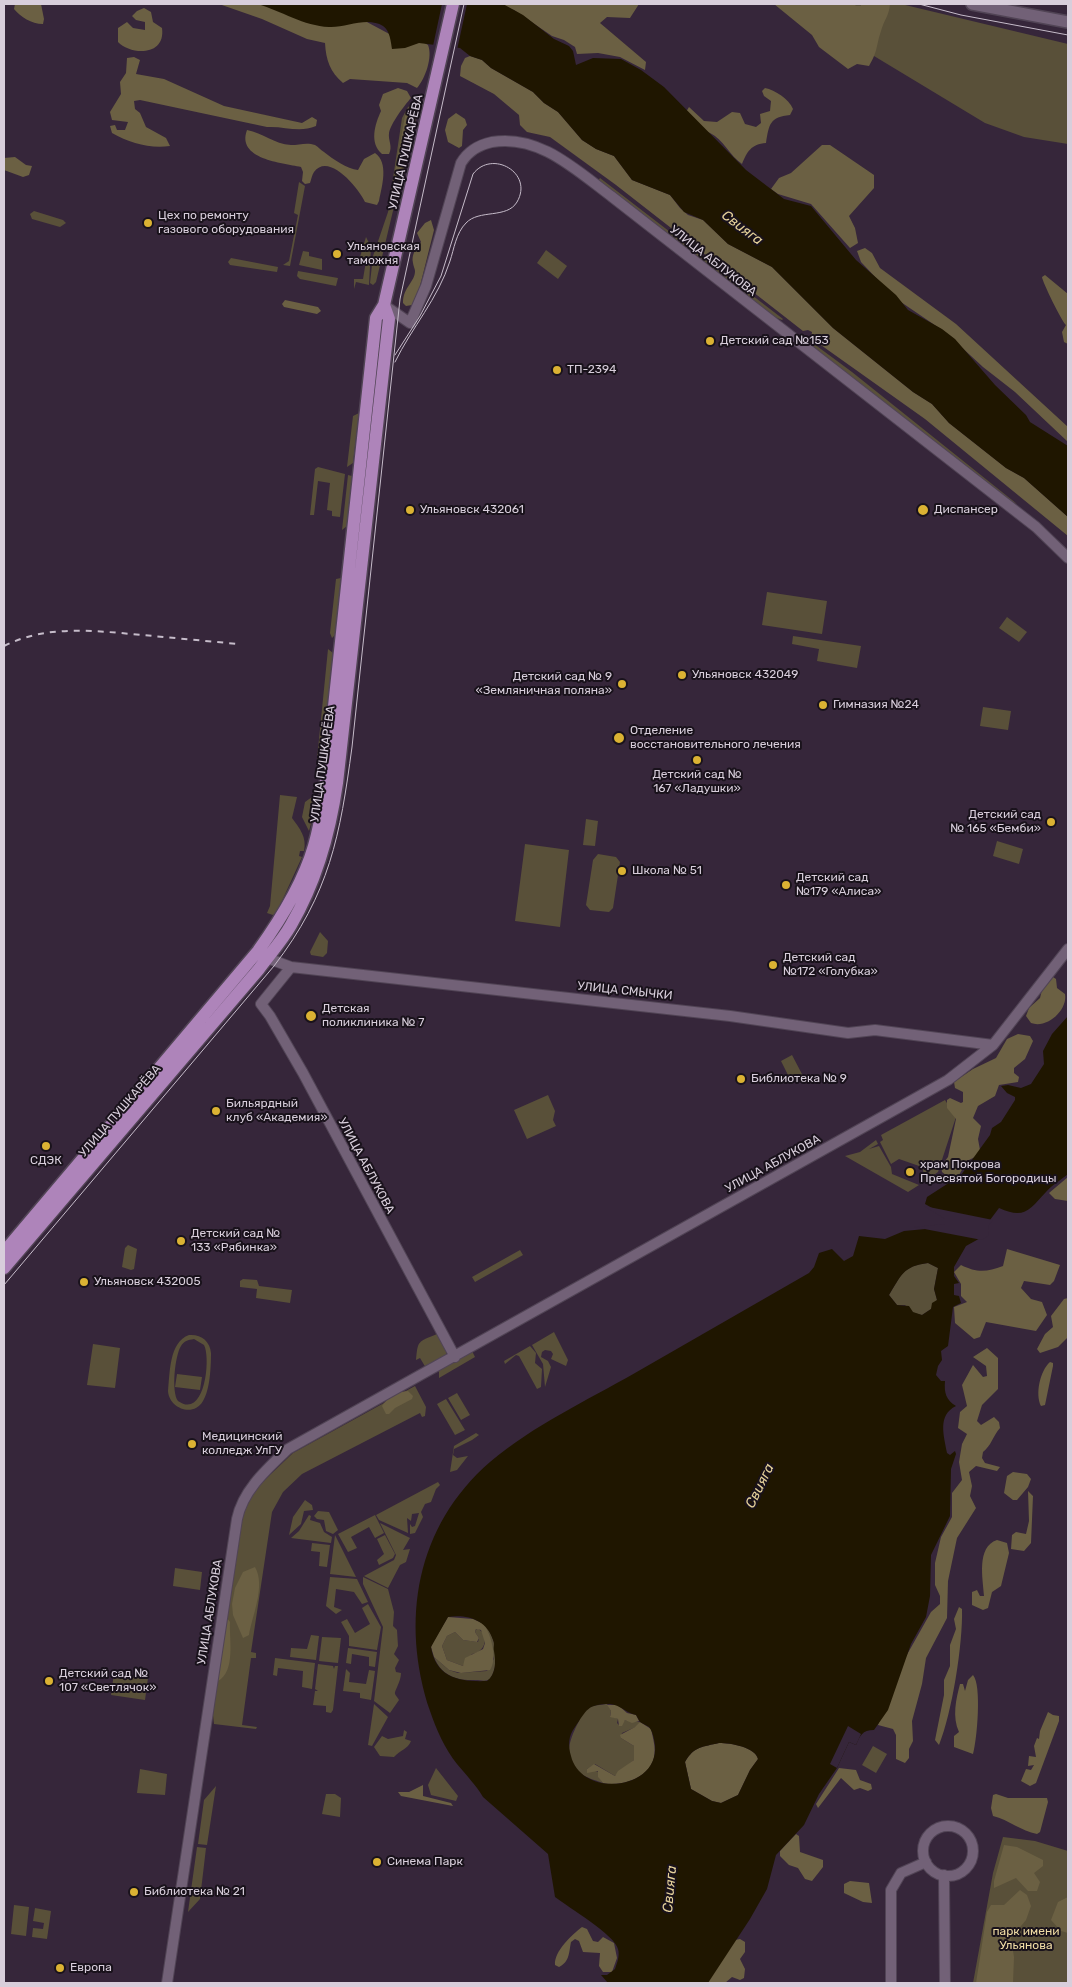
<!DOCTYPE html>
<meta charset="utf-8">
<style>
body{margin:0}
#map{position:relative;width:1072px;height:1987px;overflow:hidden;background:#36263a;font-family:Rubik,sans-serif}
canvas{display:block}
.frame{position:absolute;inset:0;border:5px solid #d8cedb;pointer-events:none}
</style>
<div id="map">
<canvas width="1072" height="1987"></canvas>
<div class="frame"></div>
</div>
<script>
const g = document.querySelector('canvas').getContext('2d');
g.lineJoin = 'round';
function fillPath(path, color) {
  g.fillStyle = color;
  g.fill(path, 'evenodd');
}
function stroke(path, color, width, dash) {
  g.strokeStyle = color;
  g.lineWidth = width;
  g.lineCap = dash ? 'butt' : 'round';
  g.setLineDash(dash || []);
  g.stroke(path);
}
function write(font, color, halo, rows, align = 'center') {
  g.font = font + ' Rubik,sans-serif';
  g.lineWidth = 4;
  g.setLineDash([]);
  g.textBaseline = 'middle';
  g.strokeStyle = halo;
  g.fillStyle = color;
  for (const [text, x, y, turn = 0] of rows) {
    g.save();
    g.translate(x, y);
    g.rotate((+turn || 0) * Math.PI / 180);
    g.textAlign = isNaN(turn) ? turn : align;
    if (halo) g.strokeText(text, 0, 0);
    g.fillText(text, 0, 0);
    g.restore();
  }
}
fillPath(new Path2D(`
 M818,4H901L1068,44V144L1024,137L985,123L816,21Z
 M419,102L376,282L373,285L370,283L373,256L388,212L402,118L408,107Z
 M600,178L783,319L782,320L770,315L598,181Z
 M299,182L305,186L290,266L283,265L289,261L298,215L294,213Z
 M34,211L63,220L66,223L60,227L32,219L30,214Z
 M366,237L371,247L369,285L356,282L354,289V279H363L366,261L361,260L360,257Z
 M546,250L567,266L558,279L537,263Z
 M303,251L309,252V256L322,259V270L299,265Z
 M231,258L278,267L277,272L230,265L228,262Z
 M298,271L338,278L336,286L300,279L297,276Z
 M806,338L852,372L1017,504L1003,497L804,341Z
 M359,413L353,463L347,467L353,416Z
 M318,467L345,474L340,517L332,516V511L327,510L330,483L318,481L314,515H310L315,469Z
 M348,475L352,476L347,526L342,530Z
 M341,578L335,635L332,638L330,633L336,579Z
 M767,592L827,601L822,634L762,625Z
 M1007,617L1027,632L1019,642L999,628Z
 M793,636L861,646L857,668L817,661L819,649L792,644Z
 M328,649L333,653L322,759H317Z
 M983,707L1011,711L1008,730L980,726Z
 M280,795L297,797L292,818C300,829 307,837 304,851H300L299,856L302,857L276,914L273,915L267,913L270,906Z
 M312,797L317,801L309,831L302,817L305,802Z
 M586,819L598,821L595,846L583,845Z
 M997,841L1023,849L1019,864L993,856Z
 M525,844L569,850L560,927L515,921Z
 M598,854L616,857L620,862L613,908L609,912L590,910L586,905L593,860Z
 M320,932L328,941L327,953L323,957L311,955L310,952Z
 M792,1055L803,1076L791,1081L781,1061Z
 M548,1095L555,1111L553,1120L556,1126L527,1139L514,1110Z
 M945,1100L956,1117L938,1172L921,1184L920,1182L924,1174L922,1167L899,1159L891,1164L880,1142L883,1140L881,1135Z
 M876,1140L878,1144L869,1149L879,1146L891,1167L892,1174L919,1185L908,1192L845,1156L860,1152Z
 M128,1245L137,1249L134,1269L131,1270L122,1267L125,1248Z
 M520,1250L523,1255L475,1282L472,1277Z
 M928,1263L938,1268L934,1289L937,1300L931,1309L922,1315L913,1313L905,1305H897L889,1295C901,1276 902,1266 928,1263Z
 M243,1279L257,1280L259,1286L292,1290L290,1303L256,1298L257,1289L240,1287V1281Z
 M554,1332L568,1360L566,1366L551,1359L553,1354L551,1351L545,1350L542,1352L541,1357L548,1361L551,1367L545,1387L543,1364L532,1345Z
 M437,1334L447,1350L446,1355L426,1368L420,1358L416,1360C418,1341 417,1342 437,1334Z
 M189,1335C201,1334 210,1341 211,1353C211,1367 210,1390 203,1401C193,1418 169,1408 168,1391C170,1373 169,1342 189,1335ZM194,1339L204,1345C211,1358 205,1420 178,1401C171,1392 175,1355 181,1346C184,1341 188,1340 194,1339Z
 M93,1344L120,1348L115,1388L87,1385Z
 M530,1346L536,1353L535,1363L542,1369L541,1387L537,1389L519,1356L516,1355L505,1364L504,1361Z
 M472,1351L475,1357L439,1378V1370Z
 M177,1374L202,1377L200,1390L175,1387Z
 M415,1386L426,1407L425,1416L422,1417L420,1413L302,1474L283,1492L272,1512L251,1652L256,1653V1658H251L242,1725L257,1727L256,1729L214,1724L213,1715L239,1522L251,1493L293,1453Z
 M457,1393L470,1415L461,1420L448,1398Z
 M446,1399L465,1430L455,1435L437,1404Z
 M476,1433L479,1435L472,1440L454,1449L453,1455L457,1458L468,1456L457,1470L450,1472L454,1446Z
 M438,1482L440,1485L436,1489L431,1502L425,1504L421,1512L423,1517L415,1533L410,1534V1524L412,1527L415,1526L419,1513L412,1514L411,1521L407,1518L408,1533L379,1520L376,1515Z
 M305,1500L312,1505L313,1510L304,1511L301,1524L289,1535L293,1517Z
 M318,1511L329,1512L338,1530L333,1534L326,1531L324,1520L317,1519L314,1516Z
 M309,1515L311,1516L310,1520L320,1523L324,1532L332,1537L331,1543L291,1538L299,1531Z
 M375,1515L384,1533L375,1538L369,1527L351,1537L357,1548L348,1552L338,1534Z
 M380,1523L410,1538L403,1550L410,1549L406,1562L400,1565L388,1588L364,1576L394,1560L396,1555Z
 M335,1535L356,1577L330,1574Z
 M385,1535L395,1554L393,1558L379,1565L377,1560L384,1554L377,1539Z
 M312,1543L330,1545L327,1567L319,1566L320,1552L311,1551Z
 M175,1568L202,1572L200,1590L173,1586Z
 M330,1577L357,1579L368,1602L362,1604L354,1592L336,1589L334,1607L342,1610L336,1614L326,1606Z
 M363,1577L388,1589L394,1612L393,1626L397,1630L398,1646L394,1654L399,1660L395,1668L396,1672L401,1673C401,1682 394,1691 395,1694C396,1696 398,1698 399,1700L390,1713L374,1701L383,1627L363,1584Z
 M368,1604L381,1627L377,1650L349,1646V1636L341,1622L347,1619L355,1633L370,1624L362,1608Z
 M484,1624C497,1637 500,1665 490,1679C485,1682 481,1680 475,1680C456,1681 441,1675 434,1657L449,1670L458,1673L487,1671L494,1659Z
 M477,1628C490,1635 486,1652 472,1654L463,1666L447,1660L442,1646L447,1636L455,1632L463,1640L478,1642L479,1638L475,1632Z
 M311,1635L319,1636L316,1660L290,1657L291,1648L307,1649Z
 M322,1637L341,1638L338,1663L319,1661Z
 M348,1648L377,1652L375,1667L369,1666V1657L352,1654L351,1664L346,1663Z
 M275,1658L315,1663L312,1689L302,1687L303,1671L278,1668L277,1676L273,1675Z
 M318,1664L333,1666L334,1669L335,1666H338L333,1710L331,1713L326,1712V1706L313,1705L315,1691H318L315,1689Z
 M346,1669L350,1673L349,1682L366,1684L369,1670L375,1671L371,1700L360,1698V1693L343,1691Z
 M114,1673L148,1678L145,1700L111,1695Z
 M374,1704L388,1717L372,1746L368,1745Z
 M607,1704L611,1711L610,1716L618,1719L617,1723L620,1726L625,1720L640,1722L638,1726L622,1733L621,1738L634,1746V1760L615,1776L595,1764L587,1769L599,1772L598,1776L603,1783C595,1780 585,1778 578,1771C562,1755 571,1737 579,1721C581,1716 583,1711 588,1708C593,1705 601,1705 607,1704Z
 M404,1730L407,1732L405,1739L411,1741C408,1749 400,1750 394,1757L380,1756L374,1747L382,1736L388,1739L403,1736Z
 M873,1746L887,1754L876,1773L862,1765Z
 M436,1768L458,1796L456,1801L431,1795L428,1785Z
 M140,1769L167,1774L165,1795L137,1793Z
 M216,1786L207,1845L198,1844L204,1800Z
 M326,1794H335L341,1798L340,1817L322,1814Z
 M1003,1837L1035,1841L1068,1851V1983H973L993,1873Z
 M197,1847L206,1848L200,1899L188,1912Z
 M14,1905L29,1907L26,1936L11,1934Z
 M35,1908L51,1911L47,1939L32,1937L33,1928L43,1929L44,1923L33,1921Z`), '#595039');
fillPath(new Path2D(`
 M15,4H41L44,19L43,24C31,24 21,17 14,9Z
 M219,4H265L365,21L410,45L421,41L428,45C433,57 425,79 417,88L407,83L350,79L343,83C330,72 326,60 325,43L307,39L262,19Z
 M495,4H639L630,18L607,17L600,23L646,62L645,70L620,57L598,53L577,54L575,47L564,40L552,36L514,10Z
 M774,4H854L856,6H861V4H890C889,16 884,20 881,31C876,46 878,51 869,66L857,64L848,69L819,47L812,35Z
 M144,8L151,12L153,22L162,28C166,57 130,55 118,42V28L127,22L133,28L145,30V22L136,20L132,16L137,11Z
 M470,56L482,60L491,68L533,92L544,103L558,112L582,140L596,149L614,156L632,180L670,195L680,208L688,215L703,220L728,244L772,267L833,328L913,392L932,404L949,423L1006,468L1024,478L1068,517V536L925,419L811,338L812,332L808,330L803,331L616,185L550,137L527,132L520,125L519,115L494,94L460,76L461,66L465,58Z
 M134,57L140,60L136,74L164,79L224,106L302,123L312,117L317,120L316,126C299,133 285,126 267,127L140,100L134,101L135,109L140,113L146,127L166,138L170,146C150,149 130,143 112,133L110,126L115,125L117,130H125L128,122L112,120L110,112L121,94L120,82L126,73L127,58Z
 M398,88L407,91L411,98C404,106 391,123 389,133C388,141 393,146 389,154H382C369,143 375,124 381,111L379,105L383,94Z
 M765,88C775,90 789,99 793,109L790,115C770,117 769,124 766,143C751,144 747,152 742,164C730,156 723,139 710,133C695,126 696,133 683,117L689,107L704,121L717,122L732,112L740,113L745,124L756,127L761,123L760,114L770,111L771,101L764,96L762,91Z
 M415,108L416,120L397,201L394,207L390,208L389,205L405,116Z
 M456,113L465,119L467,125L463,130L462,146L459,148L448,142L445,130L448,119Z
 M247,130C263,133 274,144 291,145C299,145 307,142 315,145C319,147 320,150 324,152C333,159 347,169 358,170L364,159L375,153C389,163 382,186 379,201L377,205L365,202C360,190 329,151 314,172C312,175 311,180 310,183L305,184L302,181L303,172L301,167C282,163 236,159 247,130Z
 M822,145H830L874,175V188L849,216L855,228L858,243L850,248L811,204L778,194L771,189L779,178L791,173Z
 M15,157L26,165L32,166L29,175L23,177L4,170V158Z
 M431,220L434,230L419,290L412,305L406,306L403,303C403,287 415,282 415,271C415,269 413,265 413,263C411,255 416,248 421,242L417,233L425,223Z
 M865,248L872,253L880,268L956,324L1068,427V442L1015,392L983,367L945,332L895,298L861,262L857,251Z
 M1045,275L1068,294V344L1064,342L1062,332L1066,325C1062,322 1042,281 1042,277Z
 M285,300L318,307L321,311L317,314L284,307L282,304Z
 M1053,977L1056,979L1057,988L1065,994C1068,1010 1047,1029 1031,1023L1026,1016L1029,1008L1040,998L1042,990Z
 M1018,1034L1030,1036L1033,1041L1025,1059L1014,1068V1073L1019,1077L1018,1082L999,1085L995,1096L978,1106L973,1118L981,1126L978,1139L980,1150L977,1156L967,1161L959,1175L947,1176L942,1172L941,1166L948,1157L956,1119L947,1108V1100L950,1098L961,1103L963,1102V1092L955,1088L954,1082L973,1069L996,1058L1007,1039Z
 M1068,1177V1201L1055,1199L1049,1193Z
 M1007,1249L1060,1265L1054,1281L1050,1285L1024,1281L1021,1288L1031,1299L1042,1302L1047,1315L1036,1331L986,1322L980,1337L974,1339L955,1323L954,1307L967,1302L961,1296V1284L954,1272L961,1265C977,1273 987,1272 1003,1266Z
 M1068,1298V1337L1058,1347L1040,1353L1037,1349L1045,1334L1053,1327L1051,1316L1064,1299Z
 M987,1348L998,1358V1389L982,1405L977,1421L981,1425L994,1417L999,1422L1000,1428C993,1436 991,1446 983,1452L982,1458L985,1463L1000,1467L997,1471L976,1466L969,1472L972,1486L970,1496L976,1508L957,1538L948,1581L947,1618L926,1658L922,1684L912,1721L913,1741L909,1749V1758L905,1763L896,1759V1735L893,1729L878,1725L891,1683L931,1612L940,1604V1596L935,1585V1563L941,1537L952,1517V1493L962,1480L959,1462L962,1444L967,1434L958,1428L960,1412L967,1406L962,1385L973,1365L983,1377L987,1376L986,1366L973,1357Z
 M1050,1362L1053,1363V1366L1045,1405L1041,1406C1035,1394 1040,1371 1050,1362Z
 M408,1391L413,1396L412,1399L395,1408L389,1414H386L382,1406C389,1396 396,1392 408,1391Z
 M1013,1472L1027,1474L1031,1479L1028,1487L1017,1500H1013L1004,1493L1007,1476Z
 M1028,1491L1033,1496L1031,1543L1024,1551L1011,1549L1012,1535L1016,1532L1026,1534L1029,1521Z
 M997,1540L1007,1543L1009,1553L1001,1586L992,1592L988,1608L983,1610L972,1605V1592L977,1590L980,1596H984C983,1579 976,1547 997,1540Z
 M255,1567C266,1586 252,1616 249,1635L243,1638L233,1615L232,1604L235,1588L243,1572Z
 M959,1607L962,1609C963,1644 952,1713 939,1745L935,1740L944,1695V1680L950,1666V1645L956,1629L954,1619Z
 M448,1617L473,1619L484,1624C491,1635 498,1659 490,1670L461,1673L449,1670L434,1657L431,1647L433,1642ZM476,1629L481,1630L485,1643L483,1649L465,1658L463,1666L447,1660L442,1646L447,1636L455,1632L463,1640L477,1642L479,1638L475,1632Z
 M227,1618L230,1622C229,1639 236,1671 218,1681L216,1680Z
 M973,1675C982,1685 977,1740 973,1754L954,1747V1736L959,1732C952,1717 956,1699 960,1684H963L965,1691L968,1680Z
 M607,1705H618L627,1713L636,1715L639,1721L632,1723L625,1720L622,1726H619L618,1719L610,1717L611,1711Z
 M1048,1712L1053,1715L1059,1716V1721L1036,1783L1030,1786L1021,1781L1026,1769L1031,1770L1034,1765L1028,1766L1029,1756L1036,1757L1034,1746L1037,1738L1039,1739L1040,1731Z
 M640,1722L651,1729C653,1738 656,1748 654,1757C650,1778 621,1787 603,1783L598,1777V1771L587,1773V1769L594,1764L615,1776L618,1771L634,1760V1746L621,1738L620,1735L635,1727Z
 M719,1743C731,1743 755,1747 758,1759L750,1770L738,1795L721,1803L712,1801L691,1789L685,1762C694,1746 703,1747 719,1743Z
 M839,1768L856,1770L860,1780L871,1784L872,1789L868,1791L860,1788L854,1790L841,1778L818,1808L816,1804Z
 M423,1785V1796L451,1803L453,1806L401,1796L398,1792H409Z
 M996,1794L1008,1798H1047L1048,1802L1040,1832L1037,1834C1021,1831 1009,1820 993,1816L991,1808L993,1795Z
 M796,1834L799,1836L800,1852L823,1860V1867L812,1881L805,1879L798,1868L789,1865L780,1856V1851Z
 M1004,1845L1017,1847L1043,1860V1866L1034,1873L1040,1882L1037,1891H1028L1016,1878L994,1888V1881Z
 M850,1881L869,1883L872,1903L863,1902L844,1893V1884Z
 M1020,1890L1027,1895L1031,1906L1026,1920L1011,1938L1014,1957L1013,1983H976L987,1912L991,1905H1004Z
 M1068,1897V1933L1061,1931L1051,1920L1058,1902Z
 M582,1927L587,1929L593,1941L598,1942L603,1937L614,1943L617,1958L612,1972H603L599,1966L600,1953L583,1952L579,1941L575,1939L571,1942C569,1951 570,1962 559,1967L555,1965C554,1951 572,1935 582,1927Z
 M740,1939L745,1942V1952L740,1959L745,1969L744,1978L740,1980L732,1977L725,1983H705L735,1940Z`), '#6b6043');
fillPath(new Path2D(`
 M258,4H503L523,15L554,39L569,46L573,51L576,65L593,58L621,59L641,70L664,87L746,170L784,199L811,206L856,260L896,295L908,310L942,329L955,339L995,385L1026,415L1030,422L1068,446V517L1024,478L1006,468L949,423L932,404L913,392L833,328L772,267L728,244L703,220L684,212L670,195L632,180L614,156L596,149L582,140L558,112L544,103L533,92L491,68L482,60L470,56L460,48L419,43L405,48L392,49C391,43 390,30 383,26C367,16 346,28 329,27C304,26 281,11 258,4Z
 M1068,1016V1174C1061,1180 1052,1185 1046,1192C1030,1209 1025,1220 999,1208L987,1224L984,1236L966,1246L954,1267V1276L959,1283L954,1284V1295L959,1296L961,1303L953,1307L948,1346L941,1351L942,1360L938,1366L936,1375L941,1381H945C944,1393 946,1400 956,1406C937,1415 944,1436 947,1453L950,1455L955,1451L956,1454L951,1469L950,1516L931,1555L930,1596L926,1617L911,1644L888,1710L874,1730C862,1730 860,1736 856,1745L849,1742L837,1768L819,1794L804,1825L776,1855L767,1889L750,1919L708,1983H608L601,1975H607L615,1969C617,1963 620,1956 618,1949C615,1935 568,1907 555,1897L548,1854L483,1797C476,1785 466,1775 457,1764C445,1749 436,1729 430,1711C400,1621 416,1526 490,1462C534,1425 586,1401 635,1373C693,1340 751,1306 809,1273L814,1267L819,1253L832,1249L844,1261L853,1256L859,1236L885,1239L904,1231L947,1227L948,1217L925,1204L927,1197L961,1175L990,1135L992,1128L1001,1122L1015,1100V1097L1007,1093L1001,1086L1008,1085L1021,1088L1031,1084L1044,1064L1043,1051L1052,1034ZM928,1263L938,1268L934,1289L937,1300L932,1303L931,1309L922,1315L913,1312L909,1306L897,1305L889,1295C901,1276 903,1266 928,1263ZM448,1617C467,1614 487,1620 493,1640C495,1644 493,1647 494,1651C496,1662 496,1674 487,1681C460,1682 436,1678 431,1647ZM610,1704C621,1705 624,1712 636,1715L640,1722L649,1727C653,1732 654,1739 655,1745C659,1791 581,1798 571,1756C568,1746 568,1736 575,1727C587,1710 587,1704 610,1704ZM719,1743C731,1743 755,1747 758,1759L750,1770L738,1795L721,1803L712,1801L691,1789L685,1762C694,1746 703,1747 719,1743Z`), '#1f1600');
fillPath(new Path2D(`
 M442,4H467L457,50L433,46Z
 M924,1206L993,1220L989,1225L988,1236L982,1240L914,1227L945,1224V1219Z
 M848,1726L861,1734L856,1745L849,1742L837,1768L830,1764Z`), '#36263a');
const tertiary = new Path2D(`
 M384,305L410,323L426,286L461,163C468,151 478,145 492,142C539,134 576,170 611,196L1036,527L1068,558
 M267,958L291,967L730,1016L848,1033L875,1030L993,1045
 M291,967L261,1004L270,1016L303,1073L455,1357
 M923 1851a25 25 0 1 1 50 0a25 25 0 1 1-50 0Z
 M944,1875L945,1983
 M167,1983L237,1519C243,1490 267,1469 288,1449L948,1080L993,1045L1068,949
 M891,1983V1890L901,1873L926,1862`);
const secondary = new Path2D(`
 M972,4L1068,22`);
const primary = new Path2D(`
 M4,1252L258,951C281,919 303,884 314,846C322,818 325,790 328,762L376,318L384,305L453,4
 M4,1268L259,969C269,955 282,941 291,925C316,882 330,832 337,783L389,319L384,305`);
stroke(tertiary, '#514455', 12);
stroke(secondary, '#514455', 14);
stroke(primary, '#514455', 15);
stroke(tertiary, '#726177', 10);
stroke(secondary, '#726177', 11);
stroke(primary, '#ae84ba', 12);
stroke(new Path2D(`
 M919,4L961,15L1068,35
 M395,355L420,316L441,276L473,174C492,149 534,173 517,202C507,219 479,209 466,223C456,233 454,249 450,261C438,299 412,327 395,362
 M4,1285L274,966C330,893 340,836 352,747L400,299L464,4`), '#c6bcca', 1);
stroke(new Path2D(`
 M4,646C48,624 95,631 143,635C174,638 206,641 238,644`), '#c6bcca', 2, [6, 6]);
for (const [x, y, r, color] of [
 [148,223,5,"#dbb233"],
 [337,254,5,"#dbb233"],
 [710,341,5,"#dbb233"],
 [557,370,5,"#dbb233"],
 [410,510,5,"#dbb233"],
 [923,510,6,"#dbb233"],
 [682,675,5,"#dbb233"],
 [622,684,5,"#dbb233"],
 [823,705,5,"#dbb233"],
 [619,738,6,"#dbb233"],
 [697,760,5,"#dbb233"],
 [1051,822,5,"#dbb233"],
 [622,871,5,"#dbb233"],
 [786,885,5,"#dbb233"],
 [773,965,5,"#dbb233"],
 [311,1016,6,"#dbb233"],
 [741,1079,5,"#dbb233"],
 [216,1111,5,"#dbb233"],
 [46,1146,5,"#dbb233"],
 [910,1172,5,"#dbb233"],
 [181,1241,5,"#dbb233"],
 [84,1282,5,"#dbb233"],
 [192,1444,5,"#dbb233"],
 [49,1681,5,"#dbb233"],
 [377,1862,5,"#dbb233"],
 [134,1892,5,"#dbb233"],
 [60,1968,5,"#dbb233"]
]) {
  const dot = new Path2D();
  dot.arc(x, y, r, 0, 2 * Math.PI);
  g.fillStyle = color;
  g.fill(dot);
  stroke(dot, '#19121b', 2);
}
write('12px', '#d8cedb', '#19121b', [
 ["УЛИЦА ПУШКАРЁВА",406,152,-77],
 ["УЛИЦА АБЛУКОВА",713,261,38],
 ["УЛИЦА ПУШКАРЁВА",323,764,-82],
 ["УЛИЦА СМЫЧКИ",625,991,6],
 ["УЛИЦА ПУШКАРЁВА",120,1111,-49],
 ["УЛИЦА АБЛУКОВА",773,1164,-29],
 ["УЛИЦА АБЛУКОВА",366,1166,62],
 ["УЛИЦА АБЛУКОВА",210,1612,-81]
]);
write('12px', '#d8cedb', '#19121b', [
 ["Цех по ремонту",158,216],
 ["газового оборудования",158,230],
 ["Ульяновская",347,247],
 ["таможня",347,261],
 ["Детский сад №153",720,341],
 ["ТП-2394",567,370],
 ["Ульяновск 432061",420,510],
 ["Диспансер",934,510],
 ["Ульяновск 432049",692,675],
 ["Детский сад № 9",612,677,"right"],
 ["«Земляничная поляна»",612,691,"right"],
 ["Гимназия №24",833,705],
 ["Отделение",630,731],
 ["восстановительного лечения",630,745],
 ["Детский сад №",697,775,"center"],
 ["167 «Ладушки»",697,789,"center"],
 ["Детский сад",1041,815,"right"],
 ["№ 165 «Бемби»",1041,829,"right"],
 ["Школа № 51",632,871],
 ["Детский сад",796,878],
 ["№179 «Алиса»",796,892],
 ["Детский сад",783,958],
 ["№172 «Голубка»",783,972],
 ["Детская",322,1009],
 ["поликлиника № 7",322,1023],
 ["Библиотека № 9",751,1079],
 ["Бильярдный",226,1104],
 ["клуб «Академия»",226,1118],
 ["СДЭК",46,1161,"center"],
 ["храм Покрова",920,1165],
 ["Пресвятой Богородицы",920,1179],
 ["Детский сад №",191,1234],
 ["133 «Рябинка»",191,1248],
 ["Ульяновск 432005",94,1282],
 ["Медицинский",202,1437],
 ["колледж УлГУ",202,1451],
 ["Детский сад №",59,1674],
 ["107 «Светлячок»",59,1688],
 ["Синема Парк",387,1862],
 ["Библиотека № 21",144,1892],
 ["Европа",70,1968]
], 'left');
write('12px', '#f0dca5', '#19121b', [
 ["парк имени",1026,1932],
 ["Ульянова",1026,1946]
]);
write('italic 14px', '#e5d19a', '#19121b', [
 ["Свияга",742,228,37],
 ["Свияга",760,1486,-64],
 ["Свияга",670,1889,-85]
]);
</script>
